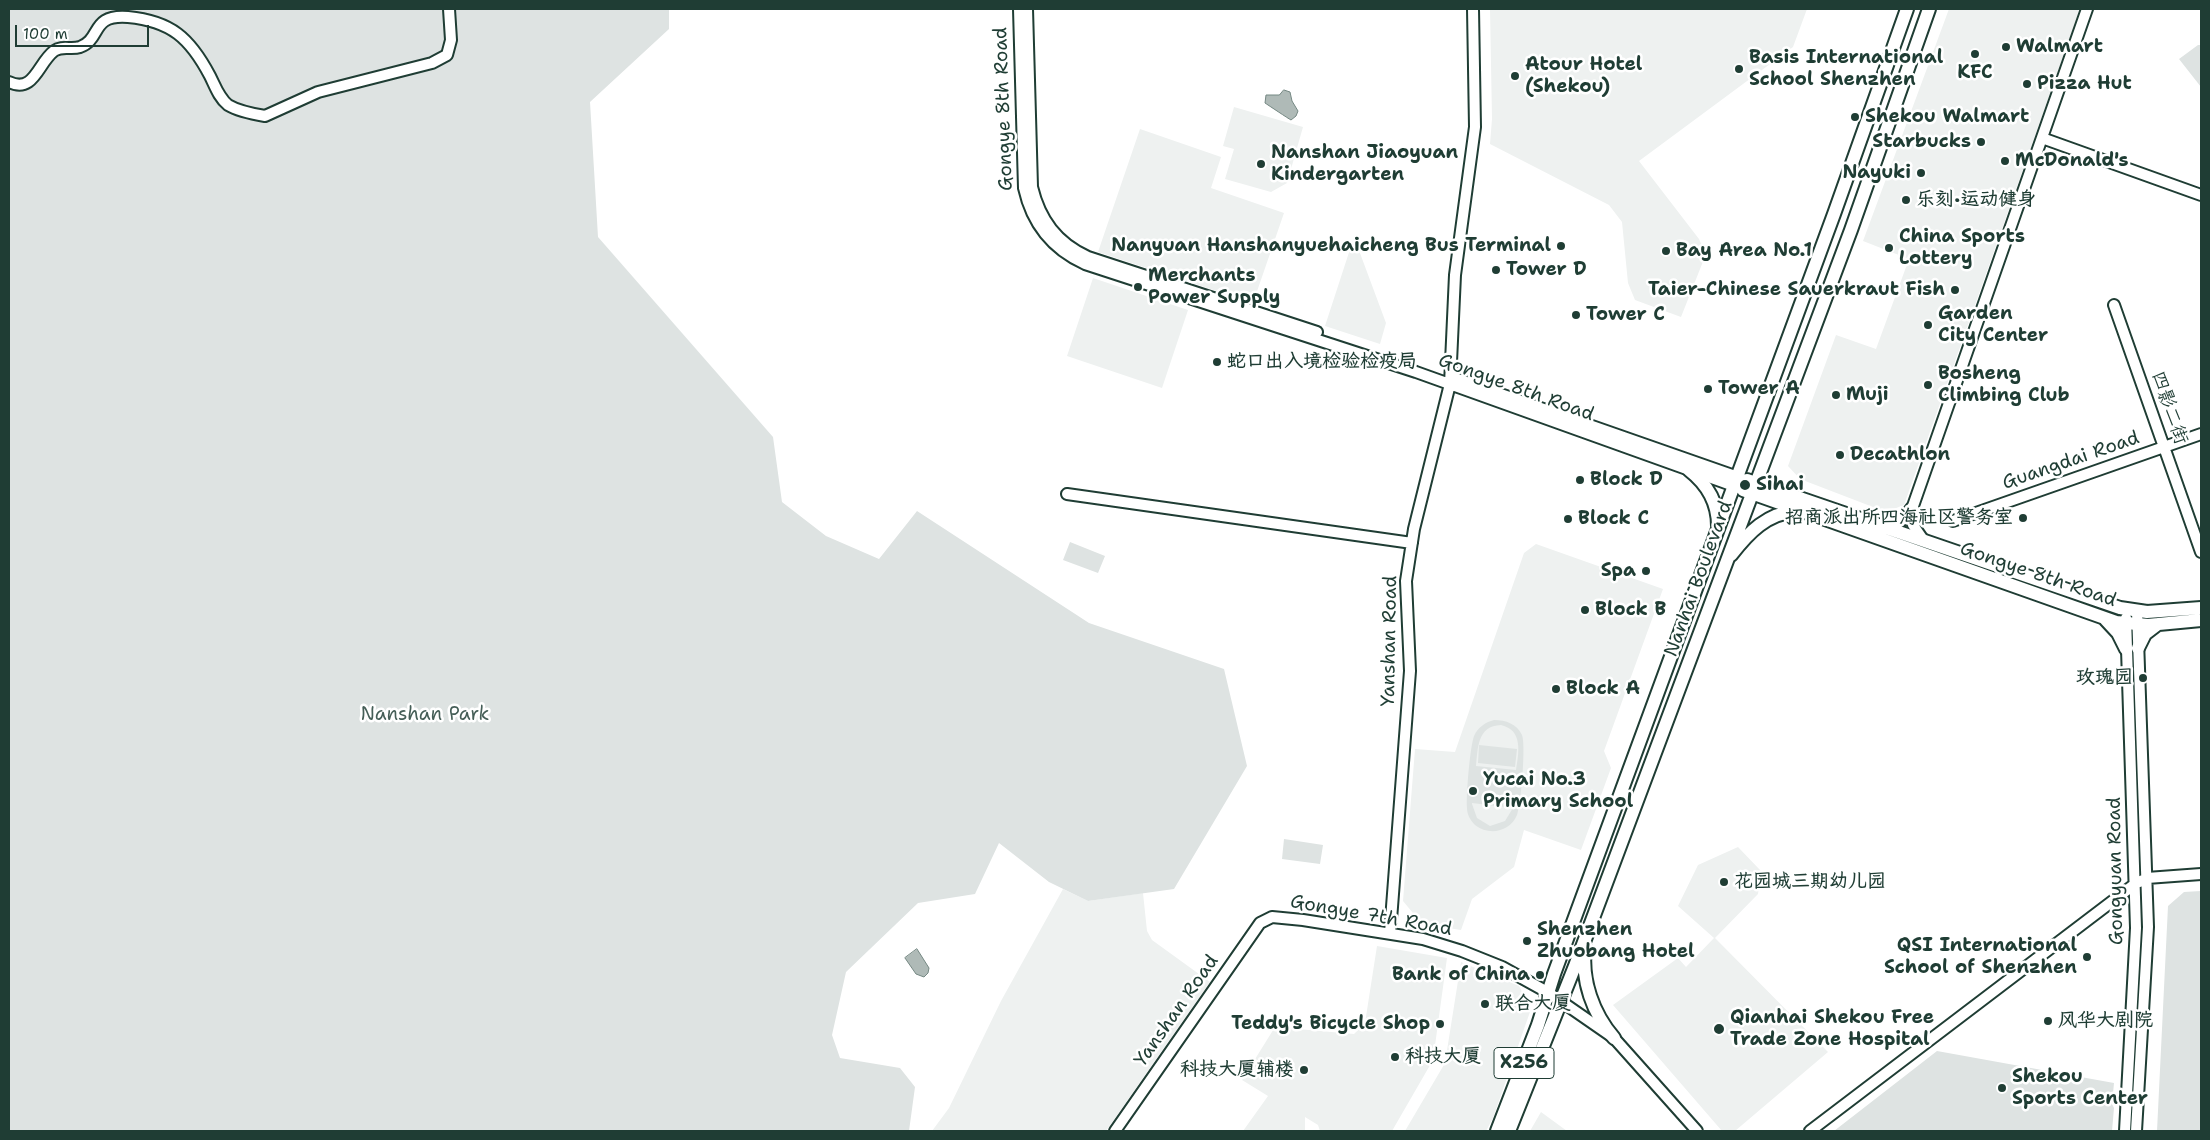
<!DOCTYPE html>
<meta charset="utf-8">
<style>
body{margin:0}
#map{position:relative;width:2210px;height:1140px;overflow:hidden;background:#fff;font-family:"Shantell Sans",sans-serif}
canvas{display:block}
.frame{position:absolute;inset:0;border:10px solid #1f3d34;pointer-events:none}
.scale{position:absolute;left:15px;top:25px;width:134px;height:22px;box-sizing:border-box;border:2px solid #1f3d34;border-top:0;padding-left:6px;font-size:15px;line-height:18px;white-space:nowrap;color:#1f3d34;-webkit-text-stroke:4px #fff;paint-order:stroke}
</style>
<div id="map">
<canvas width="2210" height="1140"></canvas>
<div class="frame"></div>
<div class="scale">100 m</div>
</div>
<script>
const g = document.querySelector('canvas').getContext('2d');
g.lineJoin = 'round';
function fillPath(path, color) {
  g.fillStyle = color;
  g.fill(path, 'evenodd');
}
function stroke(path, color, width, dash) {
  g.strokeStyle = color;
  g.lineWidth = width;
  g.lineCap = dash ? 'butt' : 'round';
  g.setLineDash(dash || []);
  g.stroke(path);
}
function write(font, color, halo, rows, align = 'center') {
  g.font = font + ' "Shantell Sans","LXGW WenKai TC",sans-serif';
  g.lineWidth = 5;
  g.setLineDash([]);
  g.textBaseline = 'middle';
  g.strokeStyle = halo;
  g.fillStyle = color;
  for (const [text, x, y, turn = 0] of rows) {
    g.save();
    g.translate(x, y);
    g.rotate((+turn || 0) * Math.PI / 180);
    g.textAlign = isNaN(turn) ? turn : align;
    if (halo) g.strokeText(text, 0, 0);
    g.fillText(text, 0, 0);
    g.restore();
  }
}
fillPath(new Path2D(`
 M1490,9H1807L1793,47L1639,161L1699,239L1706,254L1681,317L1635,300L1628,283L1622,222L1609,205L1490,144L1492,119Z
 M1949,9H2080L1904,505L1886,512L1800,479L1788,466L1836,335L1876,349L1909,259L1863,241Z
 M1234,107L1303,127L1287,183L1271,192L1225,179L1234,149L1223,146Z
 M1140,129L1221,157L1211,188L1284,213L1253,303L1098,252Z
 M1354,237L1386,323L1380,344L1325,326Z
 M1093,278L1188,310L1162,388L1067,356Z
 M1536,544L1663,589L1604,751L1611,768L1581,850L1524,830L1514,867L1472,899L1461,930L1422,924L1403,901L1415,749L1455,752L1524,553Z
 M1738,847L1761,871L1758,894L1715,938L1828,1052L1735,1131H1722L1613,1005L1678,958L1686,967L1714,938L1678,906L1698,865Z
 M1063,889L1088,901L1143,893L1147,931L1152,940L1210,982L1106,1131H932L949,1108L1001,1001Z
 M1377,946L1447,958L1433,1060L1392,1131H1320L1318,1125L1305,1117V1131H1243L1268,1096L1242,1080L1275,1027L1354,1034L1365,1023Z
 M1461,962L1519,986L1531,1009L1493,1118L1486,1131H1405L1445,1063Z
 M1541,1112L1567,1131H1530Z`), '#eef1f0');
fillPath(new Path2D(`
 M9,9H669V29L590,102L598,237L773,437L782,502L826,536L879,559L917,511L1089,623L1224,669L1247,766L1174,889L1088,901L1049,882L999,843L975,894L918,903L846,972L832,1035L840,1058L900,1068L915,1087L909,1131H9Z
 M2198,45H2201V87L2179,59Z
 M1070,542L1105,556L1098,573L1063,560Z
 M1494,720C1506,720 1517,724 1522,735C1526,745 1521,804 1517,815C1510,832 1489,836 1475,825C1470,820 1467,814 1467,808C1466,795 1470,747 1474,736C1478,727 1486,722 1494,720ZM1501,725C1523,730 1519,752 1516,770L1476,766C1478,748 1477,726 1501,725ZM1472,804V803L1513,808L1505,821L1490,826L1477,818Z
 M1479,745L1517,749L1515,767L1478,763Z
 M1284,839L1323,845L1320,864L1282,859Z
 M2201,891V1131H2157L2168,906L2184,892Z
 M1937,1051L2114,1083L2112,1104L2114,1108L2112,1131H1834Z`), '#dee3e2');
const water = new Path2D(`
 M1284,90L1290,92L1292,101L1298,111L1296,116L1291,120C1289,119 1268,105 1265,103L1266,95H1279Z
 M917,949L929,968L928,973L924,977L916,974L905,958Z`);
fillPath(water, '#afbab7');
stroke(water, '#758883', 1);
const minor = new Path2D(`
 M1019,9L1024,188C1032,224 1052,249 1085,264L1416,372L1734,486
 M1027,9L1032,187C1040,220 1057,243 1088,257L1317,332
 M9,82C34,94 38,63 54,51C62,45 71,50 80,47C102,39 90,14 128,17C171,21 190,38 210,76C215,86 219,98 228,105C238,111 253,114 265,116L318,92L432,63L447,55L451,40L449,9
 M2042,138L2201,195
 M2114,305L2201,552
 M1452,377L1738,477
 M1067,494L1412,543
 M1913,506V525L1924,541
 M1953,521L2201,434
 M1882,526L1900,522L1913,506L2087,9
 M1390,933L1410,671L1406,581L1414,529L1450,384L1455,275L1475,127L1473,9
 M1115,1131L1260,923L1272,917L1303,920L1423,939L1462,951L1502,967L1549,993L1614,1038L1697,1131
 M1810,1131L2135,884L2147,878L2201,874
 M2125,1131L2136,928L2126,618
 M2136,1131L2148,927L2137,611`);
const major = new Path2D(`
 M1689,470C1707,484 1718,503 1718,526
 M1747,480L2120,608L2147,612L2201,608
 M1743,490L2116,622L2148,625L2201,620
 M1731,555C1749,532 1767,513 1797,511
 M2105,619L2118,633L2126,649
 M2138,648L2145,634L2158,624
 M1585,948C1581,980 1593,1014 1614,1038
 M1497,1131L1538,1025L1554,974L1834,214L1907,9
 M1509,1131L1575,966L1851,230L1929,9`);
stroke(minor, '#1f3d34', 14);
stroke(major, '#1f3d34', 16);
stroke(minor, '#fff', 10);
stroke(major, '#fff', 12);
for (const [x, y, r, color] of [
 [2006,47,5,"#1f3d34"],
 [1975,54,5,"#1f3d34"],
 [1739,69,5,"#1f3d34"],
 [1515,76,5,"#1f3d34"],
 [2027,84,5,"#1f3d34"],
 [1855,117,5,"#1f3d34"],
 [1981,142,5,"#1f3d34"],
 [2005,161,5,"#1f3d34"],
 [1261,164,5,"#1f3d34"],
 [1921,173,5,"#1f3d34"],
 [1906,200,5,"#1f3d34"],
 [1561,246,5,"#1f3d34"],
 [1889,248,5,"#1f3d34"],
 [1666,251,5,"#1f3d34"],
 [1496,270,5,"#1f3d34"],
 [1138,287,5,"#1f3d34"],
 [1955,290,5,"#1f3d34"],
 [1576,315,5,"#1f3d34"],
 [1928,325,5,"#1f3d34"],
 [1217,362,5,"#1f3d34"],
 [1928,385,5,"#1f3d34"],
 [1708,389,5,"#1f3d34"],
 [1836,395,5,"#1f3d34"],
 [1840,455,5,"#1f3d34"],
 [1580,480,5,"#1f3d34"],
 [1745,485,6,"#1f3d34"],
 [2023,518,5,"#1f3d34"],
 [1568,519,5,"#1f3d34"],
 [1646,571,5,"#1f3d34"],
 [1585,610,5,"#1f3d34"],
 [2143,678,5,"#1f3d34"],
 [1556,689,5,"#1f3d34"],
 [1473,791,5,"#1f3d34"],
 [1724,882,5,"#1f3d34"],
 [1527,941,5,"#1f3d34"],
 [2087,957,5,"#1f3d34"],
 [1540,975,5,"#1f3d34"],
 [1485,1004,5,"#1f3d34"],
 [2048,1021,5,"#1f3d34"],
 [1440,1024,5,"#1f3d34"],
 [1719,1029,6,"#1f3d34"],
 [1395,1057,5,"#1f3d34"],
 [1304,1070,5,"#1f3d34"],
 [2002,1088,5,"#1f3d34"]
]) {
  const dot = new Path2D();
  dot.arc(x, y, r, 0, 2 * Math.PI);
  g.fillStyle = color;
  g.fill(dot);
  stroke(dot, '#fff', 2);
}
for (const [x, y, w] of [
 [1524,1063,60]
]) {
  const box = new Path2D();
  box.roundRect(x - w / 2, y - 15.5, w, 31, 4);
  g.fillStyle = '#fff';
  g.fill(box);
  stroke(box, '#1f3d34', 1);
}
write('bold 18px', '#1f3d34', null, [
 ["X256",1524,1063]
]);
write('bold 19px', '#1f3d34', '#fff', [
 ["Walmart",2016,47],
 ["Basis International",1749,58],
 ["School Shenzhen",1749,80],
 ["Atour Hotel",1525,65],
 ["(Shekou)",1525,87],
 ["KFC",1975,73,"center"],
 ["Pizza Hut",2037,84],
 ["Shekou Walmart",1865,117],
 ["Starbucks",1971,142,"right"],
 ["Nanshan Jiaoyuan",1271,153],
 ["Kindergarten",1271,175],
 ["McDonald's",2015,161],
 ["Nayuki",1911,173,"right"],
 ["乐刻·运动健身",1916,200],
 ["China Sports",1899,237],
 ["Lottery",1899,259],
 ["Nanyuan Hanshanyuehaicheng Bus Terminal",1551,246,"right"],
 ["Bay Area No.1",1676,251],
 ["Tower D",1506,270],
 ["Merchants",1148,276],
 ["Power Supply",1148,298],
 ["Taier-Chinese Sauerkraut Fish",1945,290,"right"],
 ["Garden",1938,314],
 ["City Center",1938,336],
 ["Tower C",1586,315],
 ["蛇口出入境检验检疫局",1227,362],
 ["Bosheng",1938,374],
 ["Climbing Club",1938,396],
 ["Tower A",1718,389],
 ["Muji",1846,395],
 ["Decathlon",1850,455],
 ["Block D",1590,480],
 ["Sihai",1756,485],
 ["招商派出所四海社区警务室",2013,518,"right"],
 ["Block C",1578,519],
 ["Spa",1636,571,"right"],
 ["Block B",1595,610],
 ["玫瑰园",2133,678,"right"],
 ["Block A",1566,689],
 ["Yucai No.3",1483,780],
 ["Primary School",1483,802],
 ["花园城三期幼儿园",1734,882],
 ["Shenzhen",1537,930],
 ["Zhuobang Hotel",1537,952],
 ["QSI International",2077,946,"right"],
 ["School of Shenzhen",2077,968,"right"],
 ["Bank of China",1530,975,"right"],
 ["联合大厦",1495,1004],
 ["Qianhai Shekou Free",1730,1018],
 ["Trade Zone Hospital",1730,1040],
 ["风华大剧院",2058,1021],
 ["Teddy's Bicycle Shop",1430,1024,"right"],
 ["科技大厦",1405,1057],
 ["科技大厦辅楼",1294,1070,"right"],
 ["Shekou",2012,1077],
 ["Sports Center",2012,1099]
], 'left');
write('19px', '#1f3d34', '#fff', [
 ["Gongye 8th Road",1004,109,-92],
 ["Gongye 8th Road",1516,388,20],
 ["四影二街",2169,408,71],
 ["Guangdai Road",2071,461,-19],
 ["Gongye 8th Road",2038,575,19],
 ["Nanhai Boulevard",1699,579,-70],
 ["Yanshan Road",1390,641,-89],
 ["Gongyuan Road",2116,871,-91],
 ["Gongye 7th Road",1371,916,10],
 ["Yanshan Road",1177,1011,-55]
]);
write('19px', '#455e57', '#fff', [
 ["Nanshan Park",425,715]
]);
</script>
